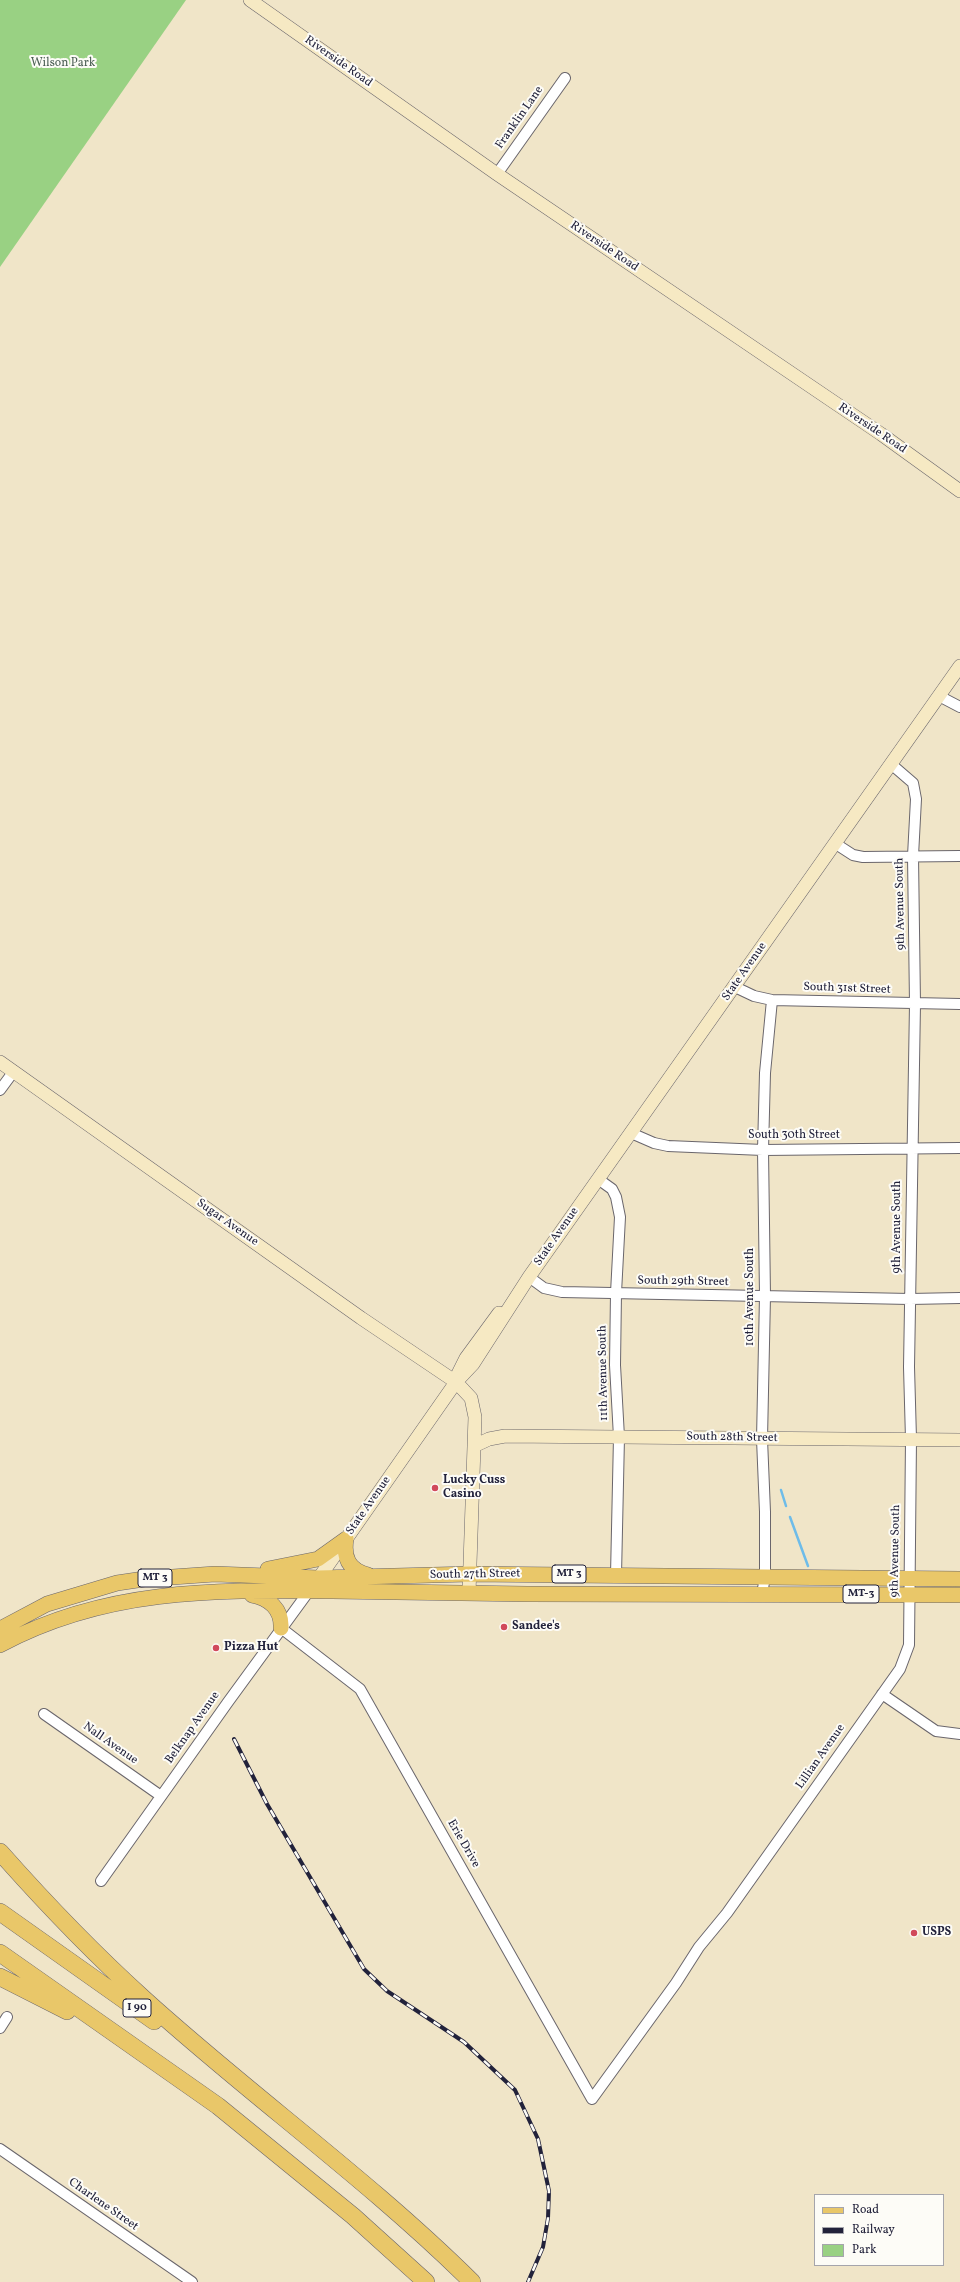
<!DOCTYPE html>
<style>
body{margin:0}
#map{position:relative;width:960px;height:2282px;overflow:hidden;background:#f0e5c8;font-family:Vollkorn,serif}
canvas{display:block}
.legend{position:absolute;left:814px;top:2194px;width:130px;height:72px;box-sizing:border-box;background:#fdfcf7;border:1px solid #a5a5ac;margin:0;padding:5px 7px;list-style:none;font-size:12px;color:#22223b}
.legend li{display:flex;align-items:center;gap:8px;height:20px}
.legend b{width:20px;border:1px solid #a5a5ac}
</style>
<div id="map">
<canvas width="960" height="2282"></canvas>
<ul class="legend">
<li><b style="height:5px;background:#e9c769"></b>Road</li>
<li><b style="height:5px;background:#22223b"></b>Railway</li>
<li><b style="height:11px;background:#99d183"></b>Park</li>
</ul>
</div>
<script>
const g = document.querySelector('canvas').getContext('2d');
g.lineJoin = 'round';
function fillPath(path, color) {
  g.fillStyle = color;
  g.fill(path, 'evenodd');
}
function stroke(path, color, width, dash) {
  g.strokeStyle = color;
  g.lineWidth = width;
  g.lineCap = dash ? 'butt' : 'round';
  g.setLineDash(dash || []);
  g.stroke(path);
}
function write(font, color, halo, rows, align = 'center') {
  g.font = font + ' Vollkorn,serif';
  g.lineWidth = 4;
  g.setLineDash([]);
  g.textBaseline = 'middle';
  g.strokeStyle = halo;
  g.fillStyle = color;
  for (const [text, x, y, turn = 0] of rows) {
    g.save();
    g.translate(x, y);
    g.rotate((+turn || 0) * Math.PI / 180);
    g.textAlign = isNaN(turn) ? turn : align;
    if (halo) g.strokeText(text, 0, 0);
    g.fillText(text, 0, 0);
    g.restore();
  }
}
fillPath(new Path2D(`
 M0,0H186L0,267Z`), '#99d183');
stroke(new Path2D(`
 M781,1490L786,1506
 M790,1517L808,1566`), '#6ebce9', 2.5);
const street = new Path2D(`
 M497,174L565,78
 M939,696L960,707
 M836,844L853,855L863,857L960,856
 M735,987L754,996L772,1000L960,1004
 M0,1090L14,1071
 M631,1133L654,1143L668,1146L763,1150L960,1148
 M598,1179L612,1189L616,1197L620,1217L616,1293L615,1365L619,1437L616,1575
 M529,1277L544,1288L562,1292L910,1299L960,1298
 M762,1594L765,1577V1512L762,1439L765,1296L763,1150L765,1073L772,1000
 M281,1628L360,1689L592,2099L676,1983L699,1947L727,1913L900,1669L909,1645L911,1439L909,1367L915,1004L913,856L916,799L913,783L891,764
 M882,1694L936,1731L960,1734
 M44,1714L161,1796
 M101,1881L228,1702L309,1591
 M0,2028L7,2017
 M0,2149L192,2282`);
const secondary = new Path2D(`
 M250,0L497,174L881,434L960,491
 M0,1062L361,1318L456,1382L471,1398L475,1417L469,1593
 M458,1374L466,1358L499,1313
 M474,1446L489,1439L505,1436L960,1440
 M314,1585L456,1382L473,1364L529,1277L960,666`);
const primary = new Path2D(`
 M346,1539C343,1558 349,1570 368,1575
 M268,1569L318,1559L346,1539
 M252,1595C269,1598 282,1609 281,1628
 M0,1629L47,1604L117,1583L144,1579L215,1574L319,1578L470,1574L960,1579
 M0,1645C106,1588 215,1590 332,1591C397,1592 462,1593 527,1594C671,1595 816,1594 960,1595`);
const highway = new Path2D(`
 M0,1852C46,1904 93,1953 144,1999C251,2096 369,2180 472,2282
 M0,1912L154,2021
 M0,1953L218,2106L353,2216L426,2282
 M0,1977L67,2011`);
stroke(street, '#6a666c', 12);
stroke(secondary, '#6a666c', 14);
stroke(primary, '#6a666c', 16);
stroke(highway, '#6a666c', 18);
stroke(street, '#fff', 10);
stroke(secondary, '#f6e9c3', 13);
stroke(primary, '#e9c769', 15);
stroke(highway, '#e9c769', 17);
const rail = new Path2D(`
 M234,1739L267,1804L364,1969L387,1991L464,2042L515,2090L538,2139L549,2191L548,2218L543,2247L528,2282`);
stroke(rail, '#22223b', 4);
stroke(rail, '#fdfcf7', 2.5, [8]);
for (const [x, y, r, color] of [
 [435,1488,4,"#d1495b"],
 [504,1627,4,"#d1495b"],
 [216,1648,4,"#d1495b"],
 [914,1933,4,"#d1495b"]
]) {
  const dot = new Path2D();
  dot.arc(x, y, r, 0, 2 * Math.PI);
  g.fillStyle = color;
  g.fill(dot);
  stroke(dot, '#fdfcf7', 1.5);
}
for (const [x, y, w] of [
 [569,1574,34],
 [155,1578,34],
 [861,1594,36],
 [137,2008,28]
]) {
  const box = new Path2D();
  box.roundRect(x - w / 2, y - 9, w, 18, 3);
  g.fillStyle = '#fdfcf7';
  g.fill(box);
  stroke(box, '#22223b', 1);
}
write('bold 11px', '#22223b', null, [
 ["MT 3",569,1574],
 ["MT 3",155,1578],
 ["MT-3",861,1594],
 ["I 90",137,2008]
]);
write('12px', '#22223b', '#fdfcf7', [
 ["Riverside Road",338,62,35],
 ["Franklin Lane",520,118,-55],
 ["Riverside Road",604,247,34],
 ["Riverside Road",872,429,34],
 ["9th Avenue South",901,904,-91],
 ["State Avenue",745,972,-55],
 ["South 31st Street",847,989,2],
 ["South 30th Street",794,1136],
 ["Sugar Avenue",227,1223,35],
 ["9th Avenue South",898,1227,-90],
 ["State Avenue",557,1237,-55],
 ["South 29th Street",683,1282,1],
 ["10th Avenue South",751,1297,-90],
 ["11th Avenue South",604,1373,-91],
 ["South 28th Street",732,1438,1],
 ["State Avenue",369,1506,-55],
 ["9th Avenue South",896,1551,-89],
 ["South 27th Street",475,1575,-1],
 ["Belknap Avenue",193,1728,-55],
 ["Nall Avenue",110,1744,35],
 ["Lillian Avenue",821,1757,-55],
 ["Erie Drive",463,1844,60],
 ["Charlene Street",103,2205,35]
]);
write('12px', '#4c5f54', '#fdfcf7', [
 ["Wilson Park",63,64]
]);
write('bold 12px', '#22223b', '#fdfcf7', [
 ["Lucky Cuss",443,1481],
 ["Casino",443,1495],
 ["Sandee's",512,1627],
 ["Pizza Hut",224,1648],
 ["USPS",922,1933]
], 'left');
</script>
